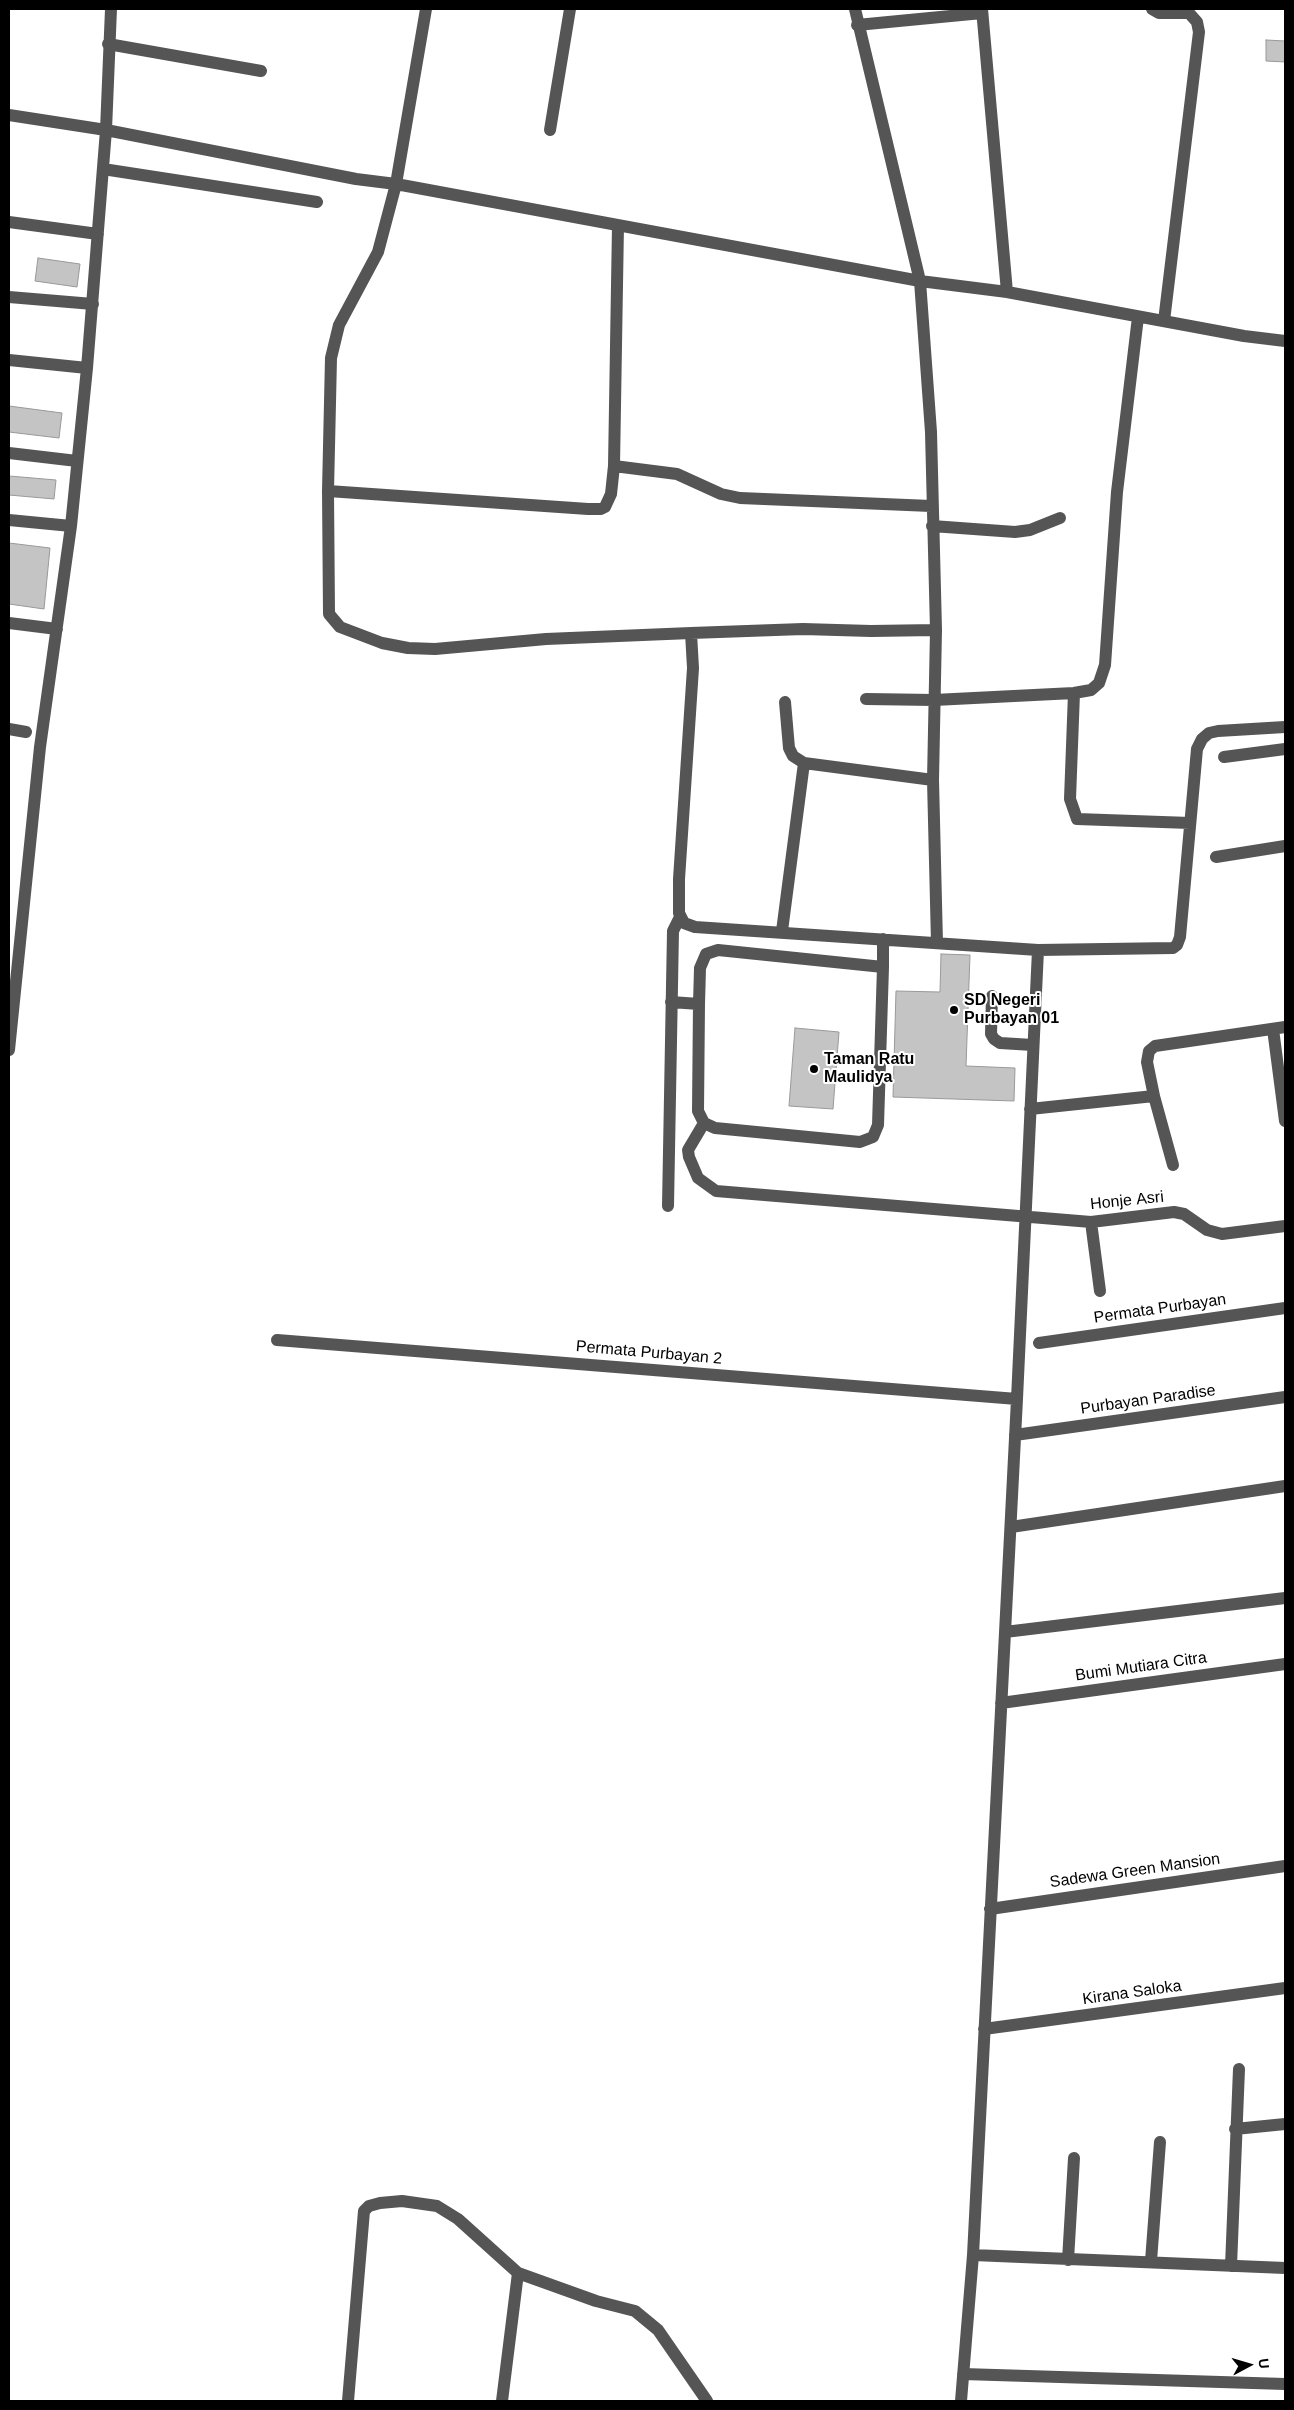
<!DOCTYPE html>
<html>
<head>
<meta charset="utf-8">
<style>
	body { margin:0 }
	#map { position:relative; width:1294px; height:2410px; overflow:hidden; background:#fff; font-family:Arial,sans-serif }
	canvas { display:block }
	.frame { position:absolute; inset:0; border:10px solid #000; pointer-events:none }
	.north { position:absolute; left:1224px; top:2340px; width:50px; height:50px; -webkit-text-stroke:4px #fff; paint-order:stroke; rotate:84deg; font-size:14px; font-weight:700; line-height:20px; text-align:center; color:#000 }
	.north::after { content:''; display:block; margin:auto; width:18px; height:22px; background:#000; clip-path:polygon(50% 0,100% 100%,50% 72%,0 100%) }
</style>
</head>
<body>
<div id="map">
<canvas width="1294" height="2410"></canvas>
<div class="frame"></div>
<div class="north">U</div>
</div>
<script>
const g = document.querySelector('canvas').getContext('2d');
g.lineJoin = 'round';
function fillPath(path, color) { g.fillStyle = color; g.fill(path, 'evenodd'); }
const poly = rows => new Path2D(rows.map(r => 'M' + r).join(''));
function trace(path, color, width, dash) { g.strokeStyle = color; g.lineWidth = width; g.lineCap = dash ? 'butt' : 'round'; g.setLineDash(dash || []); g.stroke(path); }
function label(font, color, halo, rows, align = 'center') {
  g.font = font + ' Arial,sans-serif'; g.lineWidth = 4; g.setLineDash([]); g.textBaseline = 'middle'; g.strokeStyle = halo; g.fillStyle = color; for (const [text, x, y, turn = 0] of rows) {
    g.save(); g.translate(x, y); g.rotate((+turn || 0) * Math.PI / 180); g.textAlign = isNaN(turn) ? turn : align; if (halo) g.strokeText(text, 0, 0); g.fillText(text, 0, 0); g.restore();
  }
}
const building = poly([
	[1266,40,1285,41,1285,62,1266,61,1266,40],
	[38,258,80,264,77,287,35,281,38,258],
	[9,406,62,413,59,438,9,432,9,406],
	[9,476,56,480,54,499,9,495,9,476],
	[9,543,50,548,44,609,9,604,9,543],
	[941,954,970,955,966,1066,1015,1068,1014,1101,893,1097,896,991,940,992,941,954],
	[795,1028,839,1032,833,1109,789,1106,795,1028]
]);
const minor = poly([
	[426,9,396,184,378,252,339,325,331,358,328,491,329,614,340,627,382,643,408,648,435,649,546,639,691,633,693,668,679,879,679,913,684,923,695,927,1038,950,1173,948,1177,945,1180,937,1197,749,1202,739,1209,733,1218,731,1285,727],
	[855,9,920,281,931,432,936,630,933,780,937,943],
	[982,9,1007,292],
	[1152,9,1159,13,1189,13,1197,22,1199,32,1164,321],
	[857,25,982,13],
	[108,44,261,71],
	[9,115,106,130,356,179,396,184,920,281,1007,292,1244,336,1285,341],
	[550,130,570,9],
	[103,169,317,202],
	[9,222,98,234],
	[9,297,93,304],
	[9,360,87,368],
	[9,453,77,461],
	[614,466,677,474,721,494,740,498,931,506],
	[328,491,588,509,601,509,605,507,611,494,614,466,618,225],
	[9,520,71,526],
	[932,526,1015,532,1030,530,1060,518],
	[9,623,57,629],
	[691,633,803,629,871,631,936,630],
	[1074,693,1070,799,1077,819,1190,823],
	[866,699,934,700,1074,693,1091,690,1099,683,1105,665,1117,492,1138,317],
	[9,729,26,732],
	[1224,757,1285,749],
	[804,763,933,780],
	[1216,857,1285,846],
	[782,931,804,763,793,756,789,748,785,702],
	[883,967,718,950,706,954,700,968,699,1004,698,1111,704,1123,715,1128,860,1142,873,1137,878,1125,883,967,883,939],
	[992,996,991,1034,994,1039,1000,1043,1033,1045],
	[671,1002,699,1004],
	[1273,1029,1285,1121],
	[9,1050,40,747,71,526,87,368,106,130,111,9],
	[1154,1096,1173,1165],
	[1030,1109,1154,1096,1147,1062,1149,1051,1155,1046,1285,1027],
	[704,1123,688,1150,689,1157,698,1178,716,1191,1091,1222,1174,1212,1184,1214,1207,1230,1222,1234,1285,1226],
	[668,1206,673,931,680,917],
	[1091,1222,1100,1291],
	[277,1340,1017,1399],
	[1039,1343,1285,1308],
	[1015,1435,1285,1397],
	[1011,1527,1285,1486],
	[1005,1632,1285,1598],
	[1001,1703,1285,1664],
	[990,1909,1285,1866],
	[984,2029,1285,1988],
	[1235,2129,1285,2124],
	[973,2255,1285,2268],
	[1068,2260,1074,2158],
	[1151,2261,1160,2142],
	[1231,2266,1239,2069],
	[963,2374,1285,2384],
	[348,2401,364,2211,369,2206,380,2203,402,2201,437,2206,458,2219,518,2273,596,2301,635,2311,658,2330,707,2401],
	[502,2401,518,2273],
	[961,2401,973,2255,1017,1399,1038,950]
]);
const markers = [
	[954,1010,5,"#000"],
	[814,1069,5,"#000"]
];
const poiNames = [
	["SD Negeri",964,1001],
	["Purbayan 01",964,1019],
	["Taman Ratu",824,1060],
	["Maulidya",824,1078]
];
const streetNames = [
	["Honje Asri",1127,1201,-6],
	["Permata Purbayan",1160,1309,-8],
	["Permata Purbayan 2",649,1353,5],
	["Purbayan Paradise",1148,1400,-8],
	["Bumi Mutiara Citra",1141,1667,-8],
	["Sadewa Green Mansion",1135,1871,-8],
	["Kirana Saloka",1132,1993,-8]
];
fillPath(building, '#c4c4c4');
trace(building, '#999', 1);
trace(minor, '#555', 12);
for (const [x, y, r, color] of markers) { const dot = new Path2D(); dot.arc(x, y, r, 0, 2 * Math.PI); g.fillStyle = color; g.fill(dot); trace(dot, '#fff', 2); }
label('bold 16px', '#000', '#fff', poiNames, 'left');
label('16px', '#000', '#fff', streetNames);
</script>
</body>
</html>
